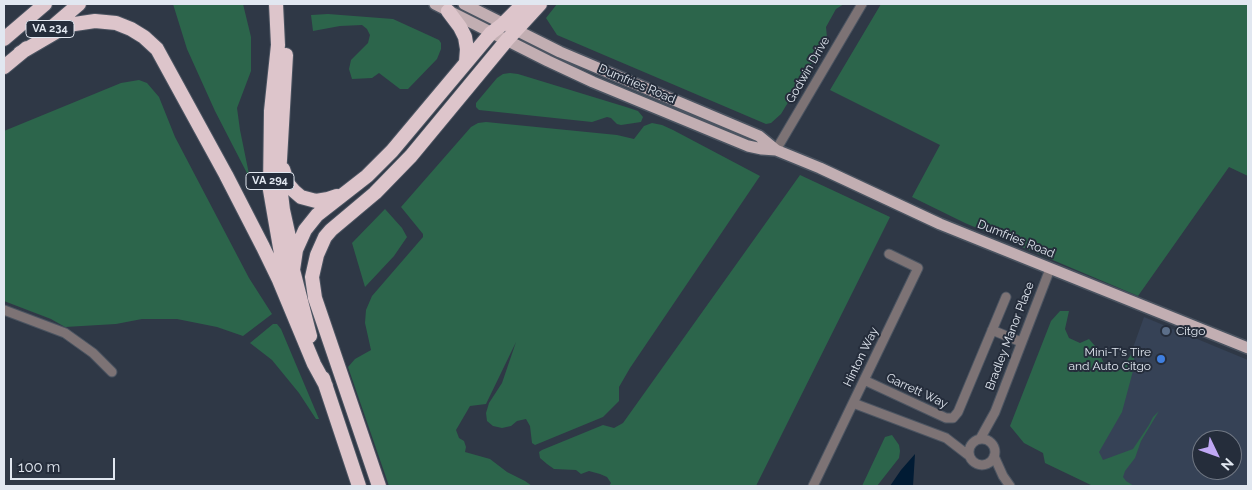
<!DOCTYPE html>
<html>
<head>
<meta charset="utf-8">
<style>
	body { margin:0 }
	#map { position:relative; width:1252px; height:490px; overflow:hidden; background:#2f3846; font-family:Raleway,sans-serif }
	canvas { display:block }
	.frame { position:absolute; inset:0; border:5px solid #e1e7f0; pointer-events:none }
	.north { position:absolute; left:1192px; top:430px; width:50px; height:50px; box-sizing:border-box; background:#252d3b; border:1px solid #707783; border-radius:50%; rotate:132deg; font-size:14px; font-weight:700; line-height:20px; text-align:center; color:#e1e7f0 }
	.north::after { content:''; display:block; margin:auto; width:18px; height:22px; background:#c0a8f4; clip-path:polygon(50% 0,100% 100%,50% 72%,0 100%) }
	.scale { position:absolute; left:10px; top:458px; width:105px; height:22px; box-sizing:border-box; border:2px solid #e1e7f0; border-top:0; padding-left:6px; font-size:15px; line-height:18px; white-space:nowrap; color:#e1e7f0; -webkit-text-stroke:4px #252d3b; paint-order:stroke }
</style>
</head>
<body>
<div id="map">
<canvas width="1252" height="490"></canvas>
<div class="frame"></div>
<div class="north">N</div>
<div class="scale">100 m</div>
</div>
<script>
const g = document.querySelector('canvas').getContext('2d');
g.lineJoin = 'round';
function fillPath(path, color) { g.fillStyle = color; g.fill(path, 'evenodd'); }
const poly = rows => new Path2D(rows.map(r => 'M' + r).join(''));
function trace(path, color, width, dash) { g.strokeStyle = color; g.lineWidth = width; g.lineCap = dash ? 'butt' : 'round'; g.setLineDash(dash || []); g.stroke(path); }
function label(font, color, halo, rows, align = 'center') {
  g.font = font + ' Raleway,sans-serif'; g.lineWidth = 4; g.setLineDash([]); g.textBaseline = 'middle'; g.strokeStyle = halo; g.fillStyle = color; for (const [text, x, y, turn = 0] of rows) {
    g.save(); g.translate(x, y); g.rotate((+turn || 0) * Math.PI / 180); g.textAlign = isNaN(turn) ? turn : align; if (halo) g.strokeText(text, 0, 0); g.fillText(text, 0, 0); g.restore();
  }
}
const built = poly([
	[1144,317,1248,360,1248,486,1118,486,1088,473],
	[1202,440,1232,440,1232,470,1202,470]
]);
const green = poly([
	[173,4,243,4,251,37,251,71,237,108,240,130,250,179,215,111,187,49],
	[557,4,844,4,836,9,826,27,827,38,781,114,771,123,766,124,557,35,546,18],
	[881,4,1248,4,1248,176,1229,167,1138,296,965,223,912,197,940,145,830,90],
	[328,14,393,19,439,40,441,43,441,49,437,59,408,89,400,89,379,73,372,78,352,79,349,69,351,60,368,43,370,35,367,29,362,25,340,26,313,31,311,15],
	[510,73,518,74,626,107,638,111,643,117,641,122,621,125,617,124,611,118,607,117,592,122,479,110,476,107,476,103,497,78,503,74],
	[139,80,147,83,159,97,175,137,249,278,272,314,243,336,217,327,177,319,142,319,116,324,65,327,51,319,4,301,4,131,121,83],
	[486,122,617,135,634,139,644,126,652,123,662,125,673,130,760,176,630,368,619,387,619,401,603,417,535,445,532,443,530,426,526,419,517,421,511,426,502,428,493,426,487,421,486,413,489,403,502,383,516,342,486,404,470,406,456,430,459,438,464,441,466,447,465,452,490,459,507,472,525,481,532,486,389,486,348,367,355,359,371,350,365,323,366,310,372,296,423,237,423,234,401,207,471,127,478,123],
	[800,175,890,217,756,486,609,486,611,483,607,477,600,474,589,471,581,474,576,470,554,469,547,464,540,458,539,452,542,450,603,425,614,428,623,423],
	[385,209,402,228,407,237,394,256,365,287,352,243],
	[1060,311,1069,311,1065,329,1069,338,1080,343,1089,339,1095,346,1106,367,1120,370,1131,355,1134,354,1134,367,1122,412,1099,452,1103,460,1133,449,1149,425,1153,417,1159,411,1141,441,1135,458,1125,471,1123,477,1126,481,1134,486,1093,486,1045,463,1043,453,1024,443,1010,426,1051,321],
	[273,324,277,324,281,329,319,419,316,419,299,393,272,360,250,343],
	[892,435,899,445,900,451,899,458,877,486,862,486,885,437]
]);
const water = poly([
	[915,454,913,486,890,486,901,470]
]);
const minor = poly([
	[776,150,862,4],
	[4,310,65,333,93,353,112,372],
	[992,330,1021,342],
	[864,380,946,418,953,418,958,412,1006,297],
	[853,403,946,438,968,455],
	'969 452a13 13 0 1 1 26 0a13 13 0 1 1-26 0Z',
	[980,439,995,412,1050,269],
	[994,456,1003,476,1010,486],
	[813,486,918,268,889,254]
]);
const major = poly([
	[435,4,548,61,593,82,748,146,762,149,776,150],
	[464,4,560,52,759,136,776,150,820,168,940,224,1248,348]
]);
const highway = poly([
	[276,4,278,45,271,111,270,190,283,265,291,289],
	[448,11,460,27,465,37,467,49,466,62],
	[51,28,79,4],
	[4,39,45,4],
	[20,53,68,25,95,21,116,23,131,29,144,37,157,49,226,175,263,247,279,280,314,364,326,386],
	[286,55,279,177,283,210,293,255],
	[4,67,27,48],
	[283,169,288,184,294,191,301,197,316,201,328,199,337,196],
	[310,336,293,270,296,250,305,230,317,215,367,176,392,151,491,33,503,24,523,4],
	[323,378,359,486],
	[379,486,315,298,312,277,317,255,325,237,331,230,375,193,411,156,507,40,540,4]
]);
const markers = [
	[1166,331,5,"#5c6f8a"],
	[1161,359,5,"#3f7fe0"]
];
const shields = [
	[50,29,48],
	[270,181,48]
];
const shieldNames = [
	["VA 234",50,29],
	["VA 294",270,181]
];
const streetNames = [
	["Godwin Drive",808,70,-60],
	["Dumfries Road",637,84,23],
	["Dumfries Road",1016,239,22],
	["Bradley Manor Place",1010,336,-69],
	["Hinton Way",861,357,-64],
	["Garrett Way",917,391,25]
];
const poiNames = [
	["Citgo",1176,331],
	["Mini-T's Tire",1151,352,"right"],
	["and Auto Citgo",1151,366,"right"]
];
fillPath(built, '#364256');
fillPath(green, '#2c654b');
fillPath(water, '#011b34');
trace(minor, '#4b5461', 11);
trace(major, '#4b5461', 14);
trace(highway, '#4b5461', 16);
trace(minor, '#7d7375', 9);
trace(major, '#c2aeb2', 11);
trace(highway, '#ddc5cb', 14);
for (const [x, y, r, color] of markers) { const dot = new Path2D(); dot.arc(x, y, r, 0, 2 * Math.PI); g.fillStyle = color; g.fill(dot); trace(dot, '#252d3b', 2); }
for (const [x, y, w] of shields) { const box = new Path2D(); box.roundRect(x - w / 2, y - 8.5, w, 17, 4); g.fillStyle = '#252d3b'; g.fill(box); trace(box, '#e1e7f0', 1); }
label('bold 11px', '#e1e7f0', null, shieldNames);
label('12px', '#e1e7f0', '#252d3b', streetNames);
label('12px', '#e1e7f0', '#252d3b', poiNames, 'left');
</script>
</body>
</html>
